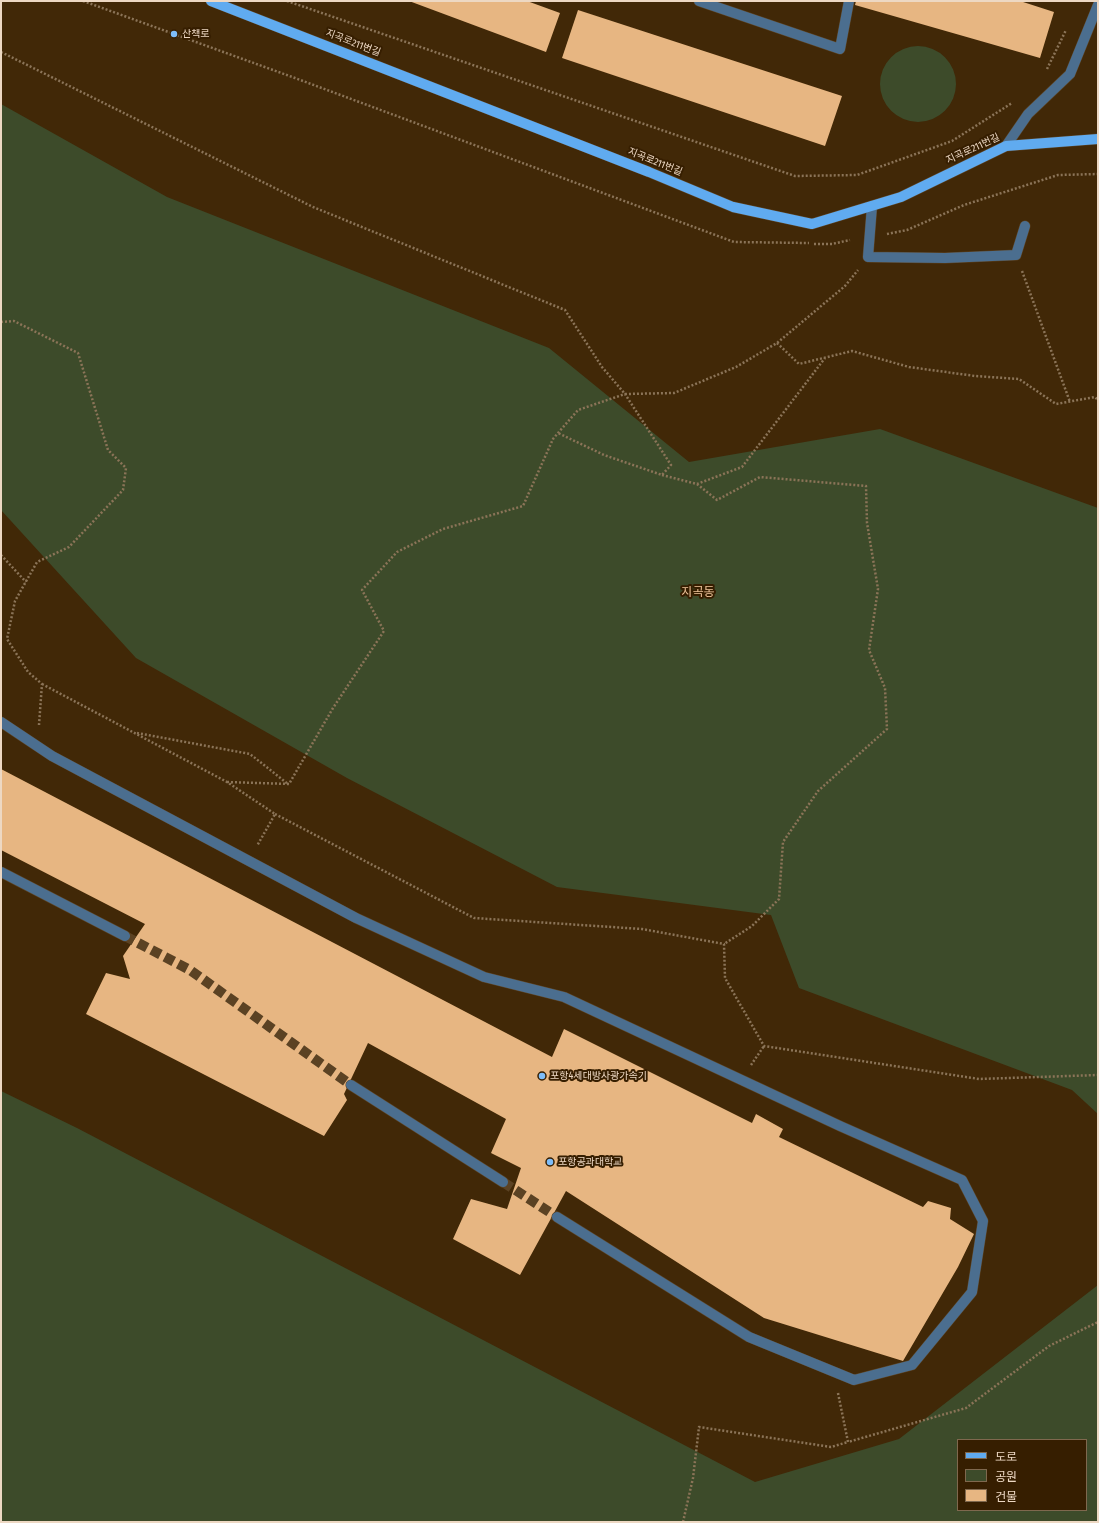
<!DOCTYPE html>
<html>
<head>
<meta charset="utf-8">
<style>
	body { margin:0 }
	#map { position:relative; width:1099px; height:1523px; overflow:hidden; background:#412807; font-family:"Fira Sans Condensed","Noto Sans KR",sans-serif }
	canvas { display:block }
	.frame { position:absolute; inset:0; border:2px solid #edd8c3; pointer-events:none }
	.legend { position:absolute; left:957px; top:1439px; width:130px; height:72px; box-sizing:border-box; background:#361e00; border:1px solid #7f684e; margin:0; padding:5px 7px; list-style:none; font-size:12px; color:#edd8c3 }
	.legend li { display:flex; align-items:center; gap:8px; height:20px }
	.legend b { width:20px; border:1px solid #7f684e }
</style>
</head>
<body>
<div id="map">
<canvas width="1099" height="1523"></canvas>
<div class="frame"></div>
<ul class="legend">
<li><b style="height:5px;background:#60abf0"></b>도로</li>
<li><b style="height:11px;background:#3d4b2a"></b>공원</li>
<li><b style="height:11px;background:#e7b682"></b>건물</li>
</ul>
</div>
<script>
const g = document.querySelector('canvas').getContext('2d');
g.lineJoin = 'round';
function fillPath(path, color) { g.fillStyle = color; g.fill(path, 'evenodd'); }
const poly = rows => new Path2D(rows.map(r => 'M' + r).join(''));
function trace(path, color, width, dash) { g.strokeStyle = color; g.lineWidth = width; g.lineCap = dash ? 'butt' : 'round'; g.setLineDash(dash || []); g.stroke(path); }
function label(font, color, halo, rows, align = 'center') {
  g.font = font + ' "Fira Sans Condensed","Noto Sans KR",sans-serif'; g.lineWidth = 4; g.setLineDash([]); g.textBaseline = 'middle'; g.strokeStyle = halo; g.fillStyle = color; for (const [text, x, y, turn = 0] of rows) {
    g.save(); g.translate(x, y); g.rotate((+turn || 0) * Math.PI / 180); g.textAlign = isNaN(turn) ? turn : align; if (halo) g.strokeText(text, 0, 0); g.fillText(text, 0, 0); g.restore();
  }
}
const green = poly([
	'880 84a38 38 0 1 1 76 0a38 38 0 1 1-76 0Z',
	[1,104,167,197,549,348,689,462,880,429,1098,508,1098,1114,1072,1090,799,988,771,915,557,887,347,778,136,658,1,510],
	[1,1091,77,1128,755,1482,899,1439,1098,1285,1098,1522,1,1522],
	[958,1440,1086,1440,1086,1510,958,1510]
]);
const building = poly([
	[409,1,527,1,560,13,546,52],
	[856,1,1020,1,1054,12,1040,58,855,5],
	[578,10,842,96,825,146,562,58],
	[1,769,552,1057,564,1029,752,1123,756,1114,783,1129,779,1137,923,1207,928,1201,951,1208,950,1219,974,1234,958,1267,903,1361,764,1318,566,1191,520,1275,453,1239,471,1199,507,1209,521,1168,491,1153,506,1119,368,1043,344,1094,347,1100,324,1136,86,1014,106,973,130,979,123,956,145,924,1,850]
]);
const minorTunnel = poly([
	[125,936,190,970,351,1085],
	[503,1182,557,1217]
]);
const path = poly([
	[83,1,295,78,734,242,809,243],
	[287,1,795,176,857,175,952,141,1012,103],
	[1,52,313,207,565,310,602,367,625,394,674,393,736,367,777,343,845,286,858,270],
	[1047,69,1066,30],
	[887,234,907,230,964,205,1058,175,1098,174],
	[814,244,832,244,850,240],
	[1022,271,1070,402],
	[1,322,14,321,78,353,108,450,126,468,123,490,69,547,37,562,15,601,7,639,28,672,42,684,39,725],
	[777,343,799,364,852,351,909,367,975,376,1019,379,1056,404,1095,397,1098,400],
	[662,475,697,484,742,467,825,358],
	[697,484,717,500,760,477,866,486,867,523,878,589,869,650,885,688,887,729,818,791,783,842,779,899,752,926,724,944],
	[1,555,26,582],
	[42,684,227,782,275,814,257,846],
	[137,733,250,754,288,784],
	[227,782,289,784,333,708,384,631,362,590,397,552,443,529,523,506,553,439,558,433,578,410,625,394,671,465,662,475,604,455,558,433],
	[275,814,474,918,642,929,724,944,725,978,764,1046,979,1079,1098,1075],
	[751,1065,764,1046],
	[838,1393,848,1442,966,1408,1049,1346,1098,1322],
	[683,1522,693,1478,699,1427,831,1447,848,1442]
]);
const minor = poly([
	[699,1,840,49,849,1],
	[1006,146,1028,114,1070,74,1098,5],
	[872,206,868,257,945,258,1016,255,1025,226],
	[1,722,52,756,356,918,484,977,564,997,840,1126,962,1180,983,1221,972,1292,912,1365,854,1380,749,1337,557,1217],
	[1,872,125,936],
	[351,1085,503,1182]
]);
const major = poly([
	[211,1,649,172,733,207,812,224,901,197,1006,146,1098,139]
]);
const markers = [
	[174,34,4,"#7ebdf9"],
	[542,1076,4,"#7ebdf9"],
	[550,1162,4,"#7ebdf9"]
];
const poiNames = [
	["산책로",182,34],
	["포항4세대방사광가속기",550,1076],
	["포항공과대학교",558,1162]
];
const streetNames = [
	["지곡로211번길",353,43,21],
	["지곡로211번길",973,149,-25],
	["지곡로211번길",655,162,22]
];
const quarterNames = [
	["지곡동",698,593]
];
fillPath(green, '#3d4b2a');
fillPath(building, '#e7b682');
trace(minorTunnel, '#5b4223', 10, [10, 5]);
trace(minor, '#5d4425', 11);
trace(major, '#5d4425', 11);
trace(path, '#8b7458', 2.5, [2, 2]);
trace(minor, '#4b6e8f', 10);
trace(major, '#60abf0', 10);
for (const [x, y, r, color] of markers) { const dot = new Path2D(); dot.arc(x, y, r, 0, 2 * Math.PI); g.fillStyle = color; g.fill(dot); trace(dot, '#361e00', 1.5); }
label('10px', '#edd8c3', '#361e00', poiNames, 'left');
label('10px', '#edd8c3', '#361e00', streetNames);
label('12px', '#efc69b', '#361e00', quarterNames);
</script>
</body>
</html>
